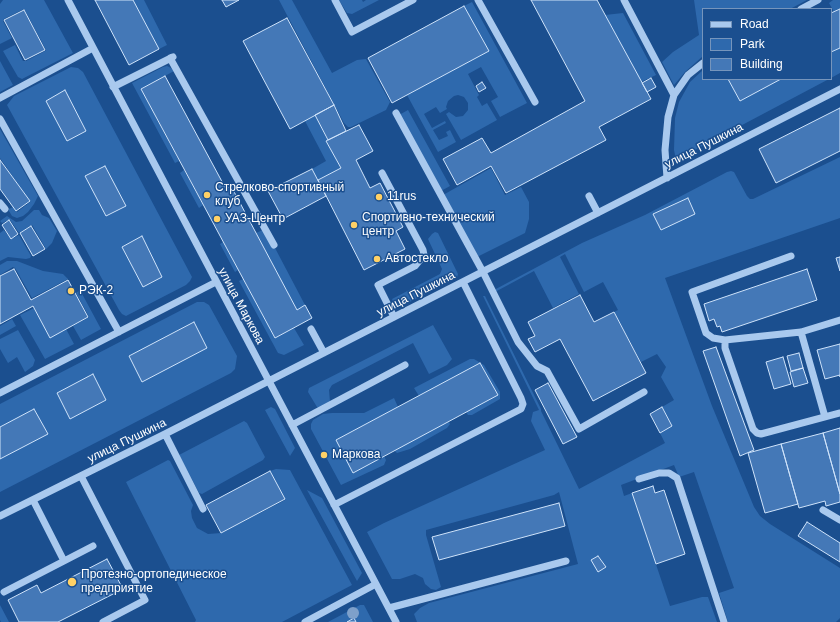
<!DOCTYPE html>
<html>
<head>
<meta charset="utf-8">
<style>
	body { margin:0 }
	#map { position:relative; width:840px; height:622px; overflow:hidden; background:#1b4f8f; font-family:Arial,sans-serif }
	canvas { display:block }
	.legend { position:absolute; left:702px; top:8px; width:130px; height:72px; box-sizing:border-box; background:#1b4f8f; border:1px solid #7695bc; margin:0; padding:5px 7px; list-style:none; font-size:12px; color:#fff }
	.legend li { display:flex; align-items:center; gap:8px; height:20px }
	.legend b { width:20px; border:1px solid #7695bc }
</style>
</head>
<body>
<div id="map">
<canvas width="840" height="622"></canvas>
<ul class="legend">
<li><b style="height:5px;background:#a9c9ee"></b>Road</li>
<li><b style="height:11px;background:#2e69ad"></b>Park</li>
<li><b style="height:11px;background:#4478b7"></b>Building</li>
</ul>
</div>
<script>
const g = document.querySelector('canvas').getContext('2d');
g.lineJoin = 'round';
function fillPath(path, color) { g.fillStyle = color; g.fill(path, 'evenodd'); }
const poly = rows => new Path2D(rows.map(r => 'M' + r).join(''));
function trace(path, color, width, dash) { g.strokeStyle = color; g.lineWidth = width; g.lineCap = dash ? 'butt' : 'round'; g.setLineDash(dash || []); g.stroke(path); }
function label(font, color, halo, rows, align = 'center') {
  g.font = font + ' Arial,sans-serif'; g.lineWidth = 3; g.setLineDash([]); g.textBaseline = 'middle'; g.strokeStyle = halo; g.fillStyle = color; for (const [text, x, y, turn = 0] of rows) {
    g.save(); g.translate(x, y); g.rotate((+turn || 0) * Math.PI / 180); g.textAlign = isNaN(turn) ? turn : align; if (halo) g.strokeText(text, 0, 0); g.fillText(text, 0, 0); g.restore();
  }
}
const green = poly([
	[3,0,44,0,73,53,22,79,18,77,3,51,15,45,23,61,26,61,45,51,46,50,24,9,4,19,3,21,12,38,0,44,0,4],
	[133,0,144,0,167,45,159,49],
	[279,0,292,0,332,73,357,60,366,59,390,102,386,110,351,127,348,127,344,123],
	[339,0,362,0,363,2,366,0,379,0,352,14,347,13],
	[694,0,807,0,790,9,703,9,703,56,685,72,674,85,662,62,673,52,699,35],
	[833,0,840,0,840,9,834,12,829,3],
	[472,2,527,103,500,117,491,101,498,97,481,67,468,74,479,95,477,97,482,106,487,103,497,120,461,140,446,114,449,112,456,117,463,116,468,110,468,103,464,97,458,95,454,96,448,101,446,107,447,109,440,113,436,107,424,114,432,128,445,121,446,123,433,130,439,140,448,136,446,132,450,130,456,142,438,152,407,95,489,51,464,6],
	[623,13,656,75,641,82,605,15],
	[840,48,840,73,831,78,831,52],
	[0,61,13,85,0,92],
	[167,66,171,68,174,71,141,89,179,161,175,163,132,83,163,67],
	[71,67,78,68,83,72,192,277,190,281,186,285,126,316,122,314,119,310,7,105,14,96],
	[703,70,703,79,829,79,676,160,674,150,675,118,679,102,690,82],
	[408,110,450,186,441,191,399,115],
	[315,115,328,141,327,142,341,168,318,180,312,169,326,161,305,121],
	[0,129,38,196,34,204,28,212,23,216,17,218,12,216,9,211,9,209,13,207,17,212,30,202,0,158],
	[840,157,840,218,665,278,712,406,754,507,760,516,770,524,840,568,840,618,836,622,728,622,719,593,734,588,694,472,679,477,674,465,621,485,624,496,632,493,670,606,702,597,708,597,717,622,417,622,414,614,420,608,429,603,578,564,559,492,554,495,426,530,426,535,441,587,436,590,431,589,425,584,423,578,415,574,400,579,392,579,367,532,384,523,545,450,531,421,533,412,539,410,483,296,485,296,541,409,541,411,579,489,665,443,660,433,672,426,662,407,674,400,661,377,666,367,657,354,641,362,614,312,618,310,603,282,584,292,565,254,560,257,579,294,553,308,534,271,495,292,494,290,582,243,645,215,727,172,731,171,734,172,747,196,750,199,753,199],
	[491,168,505,195,521,187,529,202,529,219,525,233,477,257,443,195],
	[184,170,203,205,199,208,180,173],
	[34,210,39,210,42,215,49,218,57,231,52,243,46,249,32,225,19,233,10,220,2,223,0,221,7,216,16,222,22,221],
	[265,229,305,305,297,310,256,233],
	[4,230,11,239,19,235,31,256,30,258,26,259,8,257,0,261,0,233],
	[435,232,438,233,458,274,457,278,398,308,395,306,392,299,440,274,442,269,428,239,432,234],
	[223,242,238,270,235,272,220,244],
	[7,261,17,261,43,271,63,274,68,279,32,298,15,268,13,267,0,275,0,265],
	[243,279,275,338,294,328,304,345,284,355,278,353,239,281],
	[80,290,101,329,81,340,73,326,89,317,76,293],
	[197,302,204,302,209,305,237,356,235,369,231,373,0,492,0,404],
	[34,308,50,338,66,329,74,344,45,359,20,315],
	[12,319,16,326,0,335,0,326],
	[433,325,452,359,447,365,429,374,413,343,332,385,329,390,330,402,318,408,317,407,308,392,309,388],
	[18,330,35,360,33,366,25,372,17,357,8,363,0,349,0,339],
	[470,359,474,359,484,365,500,392,500,399,472,415,468,415,466,412,419,396,414,388],
	[394,398,398,407,336,440,353,473,384,456,386,460,384,465,341,485,311,429,311,424,313,420,323,414,332,413,364,413],
	[271,407,275,409,295,448,290,456,265,410],
	[244,421,247,423,265,457,263,460,202,494,199,493,179,455],
	[448,421,450,424,447,428,410,449,397,453,394,450],
	[168,460,170,461,193,505,191,511,192,518,197,528,208,534,221,533,285,500,270,471,276,469,290,470,352,585,282,622,195,622,196,620,126,482],
	[307,490,322,498,362,573,357,581],
	[0,605,9,622,1,622,0,620],
	[360,605,364,605,373,622,356,622,353,618,347,622,328,622]
]);
const building = poly([
	[95,0,133,0,159,49,129,65,95,0],
	[222,0,239,0,226,7,222,0],
	[531,0,597,0,651,99,599,127,606,140,506,193,491,166,457,185,443,159,482,138,491,153,585,101,531,0],
	[464,6,489,51,392,103,368,58,464,6],
	[840,9,840,48,831,52,831,13,840,9],
	[24,10,45,50,25,60,4,20,24,10],
	[287,18,334,105,290,129,243,41,287,18],
	[165,76,226,189,231,186,297,310,305,305,312,318,275,338,141,89,165,76],
	[651,78,656,87,647,92,642,83,651,78],
	[728,79,781,79,740,101,728,79],
	[482,82,486,88,479,92,476,86,482,82],
	[65,90,86,131,67,141,46,101,65,90],
	[334,105,346,131,328,140,315,115,334,105],
	[840,108,840,151,776,183,759,149,840,108],
	[359,125,373,151,356,160,370,188,380,183,403,227,396,231,405,249,364,270,318,180,341,168,326,141,359,125],
	[0,160,30,201,16,211,0,189,0,160],
	[105,166,126,206,106,216,85,176,105,166],
	[312,169,326,196,283,219,268,191,312,169],
	[688,198,695,214,661,230,653,214,688,198],
	[9,220,18,234,11,239,2,225,9,220],
	[31,226,45,249,33,256,20,233,31,226],
	[142,236,162,277,143,287,122,247,142,236],
	[840,257,840,271,836,258,840,257],
	[14,269,31,300,68,280,88,317,50,338,33,306,0,324,0,276,14,269],
	[807,269,817,300,722,332,720,326,717,327,714,319,709,321,704,304,807,269],
	[580,295,594,322,614,312,646,373,593,401,560,339,535,352,528,339,535,336,528,322,580,295],
	[194,322,207,348,142,382,129,356,194,322],
	[840,344,840,377,840,375,825,379,817,350,840,344],
	[716,347,754,450,740,456,703,351,716,347],
	[799,353,803,368,791,371,787,356,799,353],
	[783,357,791,384,774,389,766,362,783,357],
	[480,363,498,395,353,473,336,440,480,363],
	[803,368,808,383,794,387,790,372,803,368],
	[93,374,106,400,70,419,57,393,93,374],
	[548,383,577,437,563,444,535,390,548,383],
	[662,407,672,426,660,433,650,414,662,407],
	[34,409,48,434,0,459,0,427,34,409],
	[840,428,840,494,823,433,840,428],
	[823,433,840,494,840,502,826,506,825,501,799,508,781,444,823,433],
	[781,444,798,504,765,513,748,453,781,444],
	[270,471,285,499,221,533,206,505,270,471],
	[653,486,655,493,664,490,685,554,656,564,632,493,653,486],
	[559,503,565,526,439,560,432,537,559,503],
	[807,522,840,543,840,562,798,536,807,522],
	[598,556,606,567,598,572,591,560,598,556],
	[107,559,123,589,58,622,19,622,8,600,37,585,41,593,107,559],
	[354,618,356,622,347,622,354,618]
]);
const minor = poly([
	[68,0,396,622],
	[335,0,352,32,413,0],
	[478,0,535,102],
	[624,0,674,95],
	[801,9,818,0],
	[170,58,274,245],
	[113,87,173,57],
	[0,98,93,48],
	[396,113,483,272,518,342,537,366,547,371,579,429,644,392],
	[0,119,119,332],
	[382,173,423,250,424,255,415,266,378,285,394,317],
	[667,178,665,150,668,117,674,95,688,75,703,63],
	[589,196,598,213],
	[0,203,5,209],
	[791,256,692,292,706,333,713,338,725,340,801,332,840,320],
	[311,329,324,353],
	[801,332,825,417],
	[725,340,725,348,753,429,757,433,761,434,840,413],
	[0,393,216,282],
	[292,425,405,365],
	[165,434,203,509],
	[81,476,145,600,103,622],
	[639,479,659,473,669,473,677,478,724,622],
	[33,500,64,561,93,546],
	[334,505,521,409,523,404,521,398,463,282],
	[823,510,840,520],
	[0,516,165,434,840,89],
	[4,592,64,561],
	[389,608,566,561],
	[305,622,376,584]
]);
const trees = [
	[353,613]
];
const markers = [
	[207,195,4,"#ffd166"],
	[379,197,4,"#ffd166"],
	[217,219,4,"#ffd166"],
	[354,225,4,"#ffd166"],
	[377,259,4,"#ffd166"],
	[71,291,4,"#ffd166"],
	[324,455,4,"#ffd166"],
	[72,582,5,"#ffd166"]
];
const streetNames = [
	["улица Пушкина",704,146,-27],
	["улица Пушкина",416,294,-27],
	["улица Маркова",241,306,62],
	["улица Пушкина",127,441,-26]
];
const poiNames = [
	["Стрелково-спортивный",215,188],
	["клуб",215,202],
	["11rus",387,197],
	["Спортивно-технический",362,218],
	["центр",362,232],
	["УАЗ-Центр",225,219],
	["Автостекло",385,259],
	["РЭК-2",79,291],
	["Маркова",332,455],
	["Протезно-ортопедическое",81,575],
	["предприятие",81,589]
];
fillPath(green, '#2e69ad');
fillPath(building, '#4478b7');
trace(building, '#cfe3fa', 1);
trace(minor, '#a9c9ee', 7);
g.fillStyle = '#7ea0ca';
for (const [x, y] of trees) { g.beginPath(); g.arc(x, y, 6, 0, 2 * Math.PI); g.fill(); }
for (const [x, y, r, color] of markers) { const dot = new Path2D(); dot.arc(x, y, r, 0, 2 * Math.PI); g.fillStyle = color; g.fill(dot); trace(dot, '#1b4f8f', 1.5); }
label('12px', '#fff', '#1b4f8f', streetNames);
label('12px', '#fff', '#1b4f8f', poiNames, 'left');
</script>
</body>
</html>
